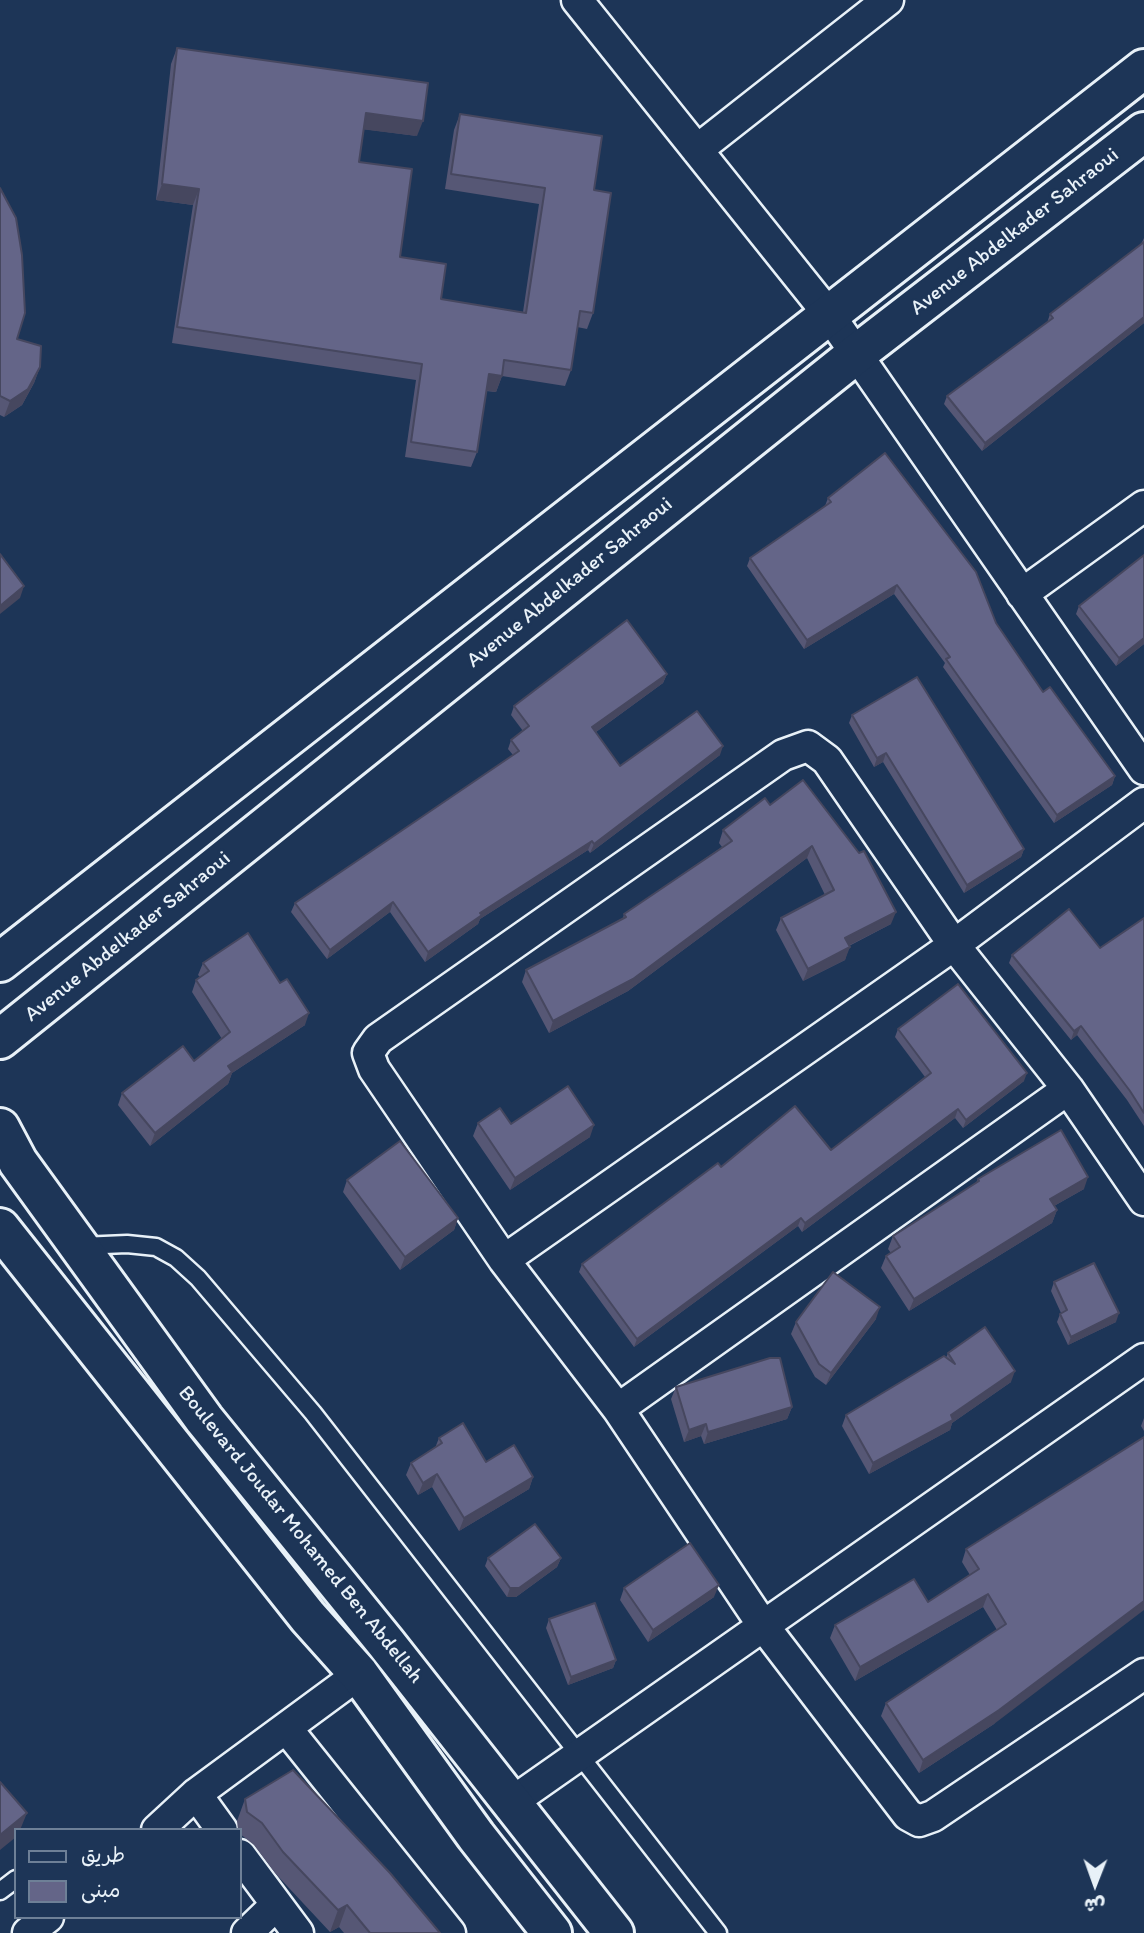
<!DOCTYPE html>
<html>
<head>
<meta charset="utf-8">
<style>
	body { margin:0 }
	#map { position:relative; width:1144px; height:1933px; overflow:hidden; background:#1d3557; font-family:Itim,"Playpen Sans Arabic",sans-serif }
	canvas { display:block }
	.legend { position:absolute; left:14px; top:1828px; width:228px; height:91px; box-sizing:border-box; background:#1d3557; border:2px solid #6e8097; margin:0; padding:9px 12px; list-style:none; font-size:21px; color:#e8f1f8 }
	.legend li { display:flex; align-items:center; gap:14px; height:35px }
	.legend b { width:35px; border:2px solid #6e8097 }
	.north { position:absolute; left:1060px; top:1849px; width:70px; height:70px; -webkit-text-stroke:5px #1d3557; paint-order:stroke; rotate:181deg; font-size:19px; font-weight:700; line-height:28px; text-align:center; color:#e8f1f8 }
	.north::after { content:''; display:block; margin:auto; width:24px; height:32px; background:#e8f1f8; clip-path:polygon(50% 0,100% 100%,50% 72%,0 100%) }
</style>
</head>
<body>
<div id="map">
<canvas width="1144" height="1933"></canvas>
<ul class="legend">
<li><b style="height:9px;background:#1d3557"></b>طريق</li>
<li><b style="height:19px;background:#646588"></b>مبنى</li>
</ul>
<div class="north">ش</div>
</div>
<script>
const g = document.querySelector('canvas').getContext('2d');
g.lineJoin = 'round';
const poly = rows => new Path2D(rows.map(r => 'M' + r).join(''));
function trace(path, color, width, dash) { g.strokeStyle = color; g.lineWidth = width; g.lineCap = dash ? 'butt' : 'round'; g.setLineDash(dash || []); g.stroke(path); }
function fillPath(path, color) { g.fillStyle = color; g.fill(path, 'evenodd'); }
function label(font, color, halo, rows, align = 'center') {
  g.font = font + ' Itim,sans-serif'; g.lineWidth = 5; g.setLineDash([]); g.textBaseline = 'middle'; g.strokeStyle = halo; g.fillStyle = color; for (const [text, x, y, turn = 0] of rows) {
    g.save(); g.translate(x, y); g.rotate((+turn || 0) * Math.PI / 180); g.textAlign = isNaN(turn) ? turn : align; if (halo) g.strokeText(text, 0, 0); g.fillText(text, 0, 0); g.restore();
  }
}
const service = poly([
	[81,1246,127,1244,156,1247,176,1258,198,1278,313,1413,718,1933],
	[0,1891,16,1879]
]);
const minor = poly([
	[577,0,830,316,1144,769],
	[697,150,888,0],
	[1022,594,1144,506],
	[1144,1200,1068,1089,954,945,827,760,808,746,783,755,378,1039,368,1053,374,1069,504,1260,618,1409,762,1624,908,1815,919,1821,933,1816,1144,1674],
	[504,1260,954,945,1144,803],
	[618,1409,1068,1089],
	[287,1729,450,1933],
	[196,1794,222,1830],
	[512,1802,1144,1359],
	[157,1830,196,1794,359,1674],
	[240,1855,298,1933],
	[28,1933,48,1917],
	[247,1933,276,1905]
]);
const secondary = poly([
	[0,962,1144,69],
	[0,1039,855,355,1144,132],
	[0,1128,18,1162,204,1419,386,1643,614,1933],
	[0,1228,308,1617,359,1674,476,1836,552,1933]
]);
const wall = poly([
	[177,48,417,136,363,129,359,162,400,257,441,299,523,312,539,204,445,189,454,130,460,114,594,190,593,313,587,329,577,327,571,370,565,386,502,376,496,392,486,391,477,452,471,467,405,457,416,380,172,343,193,205,156,200,171,64],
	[0,188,17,339,40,367,34,383,22,405,4,417,0,415],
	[1144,238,1144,323,982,451,944,404,947,396,1047,323,1050,314,1141,244],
	[828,498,996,623,1043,692,1115,776,1112,785,1054,823,943,667,945,663,894,594,804,649,747,566,750,558,825,506],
	[1079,606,1144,644,1116,666,1076,614],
	[667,674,663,683,596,732,620,766,720,755,590,853,588,850,480,919,478,924,425,962,390,912,327,959,291,912,295,903,513,755,508,749,511,740,523,731,511,715,514,706],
	[852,715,1024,849,1021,857,964,893,883,762,874,767,849,723],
	[770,805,891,924,849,946,845,960,803,981,776,930,781,918,825,895,807,858,628,991,549,1033,522,982,526,970,623,918,624,914,722,847,719,843,723,830],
	[1144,918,1144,1126,1127,1100,1077,1035,1071,1040,1009,963,1012,955,1100,948],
	[203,963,305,1025,232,1073,228,1084,150,1146,118,1105,122,1093,194,1061,222,1039,192,992,196,980,200,977,198,975],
	[898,1029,1024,1081,963,1128,955,1118,802,1232,798,1226,634,1347,579,1272,582,1264,721,1167,831,1150,925,1077,895,1037],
	[478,1123,511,1124,590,1137,510,1190,473,1136],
	[978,1179,1084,1189,1054,1206,1057,1210,1052,1223,909,1311,881,1268,886,1256,891,1253,888,1249,893,1236,976,1183],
	[347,1180,458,1218,454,1230,400,1270,343,1192],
	[1054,1282,1116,1322,1068,1345,1057,1322,1060,1314,1061,1313,1051,1291],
	[876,1319,826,1385,815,1377,791,1334,796,1322],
	[948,1353,1011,1382,952,1423,950,1430,869,1474,842,1426,846,1415,946,1358],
	[676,1387,792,1407,787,1419,704,1444,701,1436,684,1442,671,1399],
	[1144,1418,1144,1431,1141,1426],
	[1144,1437,994,1724,919,1773,881,1716,886,1703,997,1630,983,1607,855,1681,830,1638,835,1625,928,1602,970,1575,962,1562,966,1549],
	[439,1438,486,1462,533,1477,529,1489,459,1531,432,1487,418,1495,406,1475,411,1463,435,1448],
	[488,1558,561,1558,557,1567,516,1597,507,1597,485,1566],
	[624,1588,714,1597,648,1642,620,1600],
	[549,1619,616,1660,613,1668,568,1685,546,1628],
	[245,1799,440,1933,344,1933,339,1927,330,1932,275,1873,254,1845,240,1834,240,1830,238,1830,237,1821]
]);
const shadedWall = poly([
	[366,113,423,121,417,136,360,129],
	[162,184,199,189,193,205,156,200],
	[1144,317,1144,323,982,451,985,443],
	[40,367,34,383,22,405,4,417,10,401],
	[489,374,502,376,496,392,483,390],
	[897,585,894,594,804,649,807,640],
	[24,586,20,598,0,614,0,606],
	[1144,638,1144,644,1116,666,1119,658],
	[667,674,663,683,589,737,592,727],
	[723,746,720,755,590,853,594,844],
	[886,753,883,762,874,767,877,758],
	[1115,776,1112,785,1054,823,1057,815],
	[592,841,588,850,480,919,478,924,425,962,428,952,480,913],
	[812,846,807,858,628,991,549,1033,553,1021],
	[1024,849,1021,857,964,893,967,885],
	[393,902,390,912,327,959,330,950],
	[896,912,891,924,840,950,845,938],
	[850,947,845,960,803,981,808,969],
	[309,1013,305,1025,232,1073,228,1084,150,1146,155,1133,228,1066],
	[1081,1026,1077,1035,1071,1040,1074,1031],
	[1027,1073,1024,1081,963,1128,966,1120],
	[958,1109,955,1118,802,1232,805,1223],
	[594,1125,590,1137,510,1190,515,1178],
	[1088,1177,1084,1189,1045,1211,1050,1199],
	[1057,1210,1052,1223,909,1311,914,1299],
	[458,1218,454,1230,400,1270,405,1257],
	[801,1218,798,1226,634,1347,637,1339],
	[880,1307,876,1319,826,1385,831,1373],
	[1119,1313,1116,1322,1068,1345,1071,1337],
	[1015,1371,1011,1382,952,1423,950,1430,869,1474,873,1463,951,1415],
	[792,1407,787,1419,704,1444,708,1432],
	[706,1424,701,1436,684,1442,689,1430],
	[437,1474,432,1487,418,1495,423,1483],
	[533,1477,529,1489,459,1531,464,1518],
	[561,1558,557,1567,516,1597,507,1597,510,1588],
	[719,1585,714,1597,648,1642,653,1630],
	[988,1594,983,1607,855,1681,860,1667],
	[1144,1601,1144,1610,994,1724,919,1773,923,1760],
	[616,1660,613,1668,568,1685,571,1677],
	[27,1813,20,1830,16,1830,16,1837,0,1850,0,1835],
	[347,1905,339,1927,330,1932,338,1910]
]);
const building = poly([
	[177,48,428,83,423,121,366,113,359,162,412,169,400,257,446,264,441,299,526,313,545,188,451,174,460,114,602,136,594,190,611,193,593,313,580,311,571,370,504,360,502,376,489,374,477,452,411,442,422,364,177,327,199,189,162,184,177,48],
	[0,188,16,218,22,255,25,313,17,339,41,346,40,367,28,389,10,401,0,396,0,188],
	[1144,242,1144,317,985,443,947,396,1053,318,1050,314,1144,242],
	[885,453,976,572,996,623,1043,692,1050,687,1115,776,1057,815,946,659,950,657,897,585,807,640,750,558,831,502,828,498,885,453],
	[0,554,24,586,0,606,0,554],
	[1144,555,1144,638,1119,658,1079,606,1144,555],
	[627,620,667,674,592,727,620,766,697,711,723,746,594,844,592,841,480,913,482,915,428,952,393,902,330,950,295,903,519,751,511,740,529,726,514,706,627,620],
	[917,677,1024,849,967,885,886,753,877,758,852,715,917,677],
	[803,780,859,853,864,851,896,912,845,938,850,947,808,969,781,918,834,890,812,846,633,979,553,1021,526,970,626,917,624,914,732,841,723,830,765,798,770,805,803,780],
	[1069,909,1100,948,1144,918,1144,1113,1130,1091,1081,1026,1074,1031,1012,955,1069,909],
	[248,933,280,983,287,979,309,1013,228,1066,232,1072,155,1133,122,1093,183,1046,194,1061,230,1032,196,980,209,971,203,963,248,933],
	[958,984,1027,1073,966,1120,958,1109,805,1223,801,1218,637,1339,582,1264,718,1163,721,1167,795,1106,831,1150,931,1073,898,1029,958,984],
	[568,1086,594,1125,515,1178,478,1123,500,1108,511,1124,568,1086],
	[1061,1130,1088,1177,1050,1199,1057,1210,914,1299,886,1256,900,1247,893,1236,979,1181,978,1179,1061,1130],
	[400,1141,458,1218,405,1257,347,1180,400,1141],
	[1094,1263,1119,1313,1071,1337,1060,1314,1067,1310,1054,1282,1094,1263],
	[833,1272,880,1307,831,1373,819,1364,796,1322,833,1272],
	[985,1327,1015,1371,951,1415,953,1420,873,1463,846,1415,944,1356,955,1364,948,1353,985,1327],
	[770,1358,780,1358,792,1407,708,1432,706,1424,689,1430,676,1387,770,1358],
	[463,1423,486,1462,514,1445,533,1477,464,1518,437,1474,423,1483,411,1463,442,1443,439,1438,463,1423],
	[1144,1437,1144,1601,999,1710,923,1760,886,1703,1006,1624,988,1594,860,1667,835,1625,914,1579,928,1602,979,1569,966,1549,1144,1437],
	[535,1524,561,1558,519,1588,510,1588,488,1558,535,1524],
	[690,1543,719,1585,653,1630,624,1588,690,1543],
	[595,1603,616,1660,571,1677,549,1619,595,1603],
	[293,1770,390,1873,440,1933,370,1933,347,1905,338,1910,283,1852,262,1823,247,1812,245,1799,293,1770],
	[0,1782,27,1813,0,1835,0,1782]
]);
const streetNames = [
	["Avenue Abdelkader Sahraoui",1015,232,-38],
	["Avenue Abdelkader Sahraoui",570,583,-39],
	["Avenue Abdelkader Sahraoui",128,937,-39],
	["Boulevard Joudar Mohamed Ben Abdellah",300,1535,51]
];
trace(service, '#e8f1f8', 21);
trace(minor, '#e8f1f8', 35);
trace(secondary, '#e8f1f8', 44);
trace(service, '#1d3557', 16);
trace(minor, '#1d3557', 30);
trace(secondary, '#1d3557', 38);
fillPath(wall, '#565775');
fillPath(shadedWall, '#46475f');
fillPath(building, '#646588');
trace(building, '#46475f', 2);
label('21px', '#e8f1f8', '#1d3557', streetNames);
</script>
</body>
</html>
